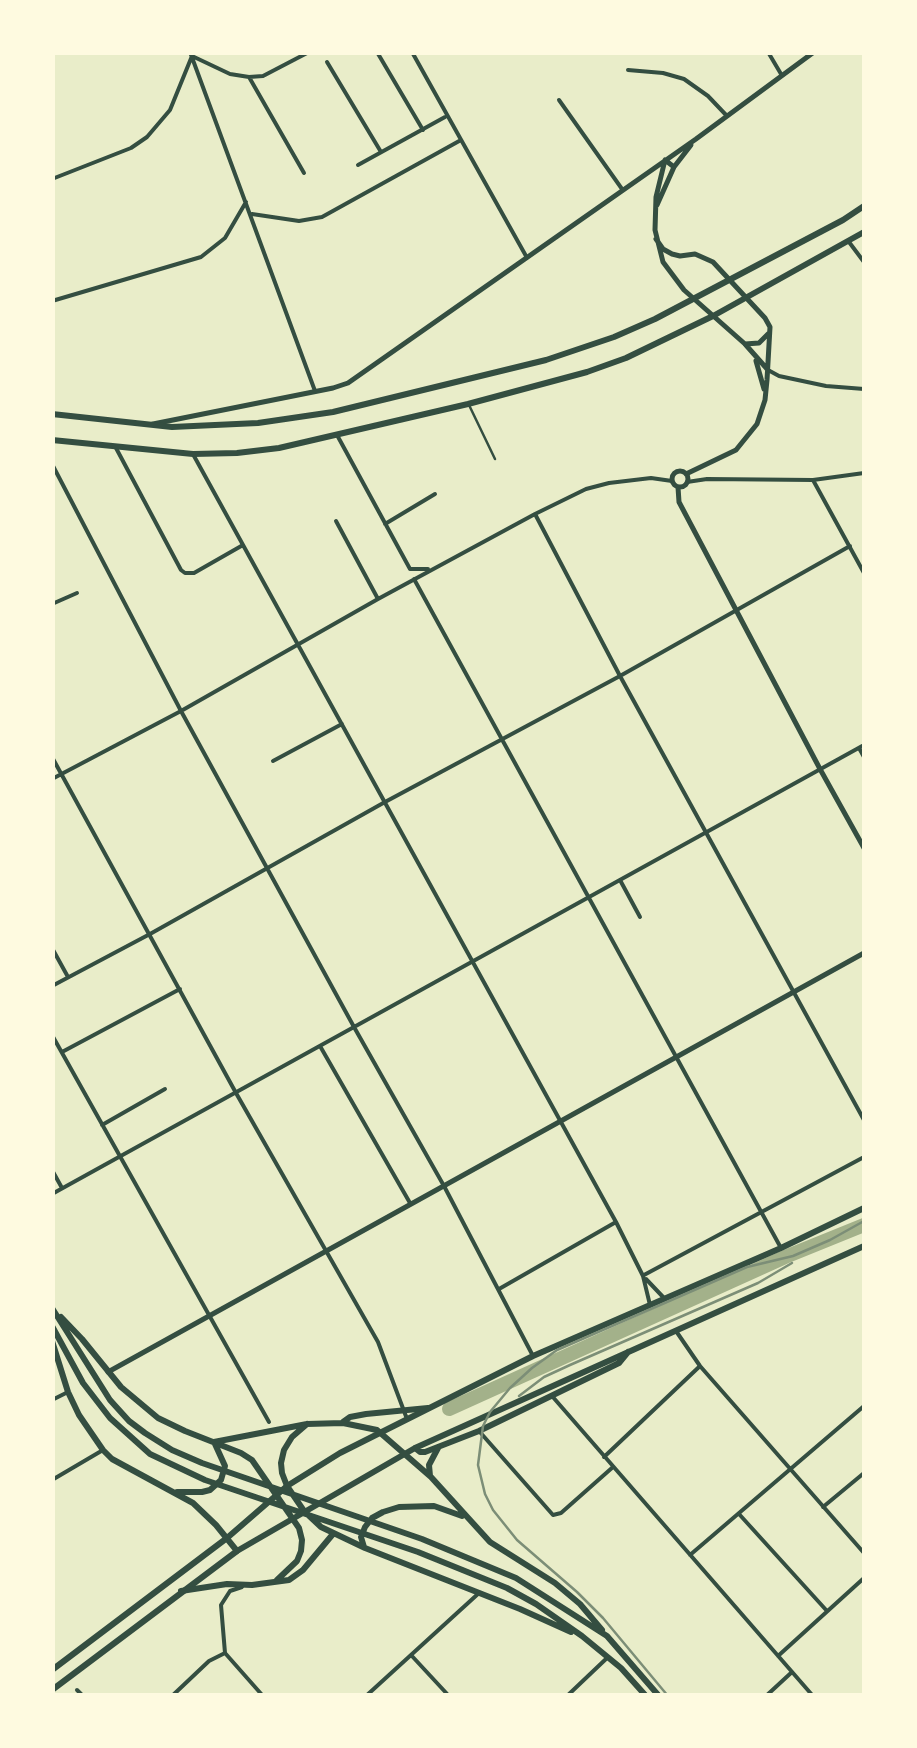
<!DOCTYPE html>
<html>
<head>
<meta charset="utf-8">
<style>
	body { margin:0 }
	#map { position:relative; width:917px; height:1748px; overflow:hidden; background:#e9edc9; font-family:"PT Serif",serif }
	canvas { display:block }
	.frame { position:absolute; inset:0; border:55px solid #fefae0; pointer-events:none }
</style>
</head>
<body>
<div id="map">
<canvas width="917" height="1748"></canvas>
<div class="frame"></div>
</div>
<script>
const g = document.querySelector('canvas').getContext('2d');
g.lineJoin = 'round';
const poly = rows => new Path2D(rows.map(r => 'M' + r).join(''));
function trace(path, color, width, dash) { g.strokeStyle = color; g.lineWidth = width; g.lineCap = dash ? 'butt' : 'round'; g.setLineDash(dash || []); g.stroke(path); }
const river = poly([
	[449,1409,785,1257,864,1225]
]);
const service = poly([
	[469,405,495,459]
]);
const minor = poly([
	[190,52,315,391],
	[377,52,423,130],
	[412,52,526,256],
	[768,52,781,74],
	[327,62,381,152],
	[628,70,663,73,684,79,708,96,727,116],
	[249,77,304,173],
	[559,100,622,189],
	[358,165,445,117],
	[52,179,131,148,147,137,170,110,192,56,230,74,249,77,263,76,309,52],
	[252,214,299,221,322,217,461,140],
	[849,242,864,262],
	[52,301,201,257,225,238,246,202],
	[768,370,779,376,826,386,864,389],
	[337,435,410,569,428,569],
	[116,448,181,570,185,573,194,573,243,545],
	[194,456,616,1222,643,1276,650,1305],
	[52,464,181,711,354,1027,444,1186,533,1356],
	[813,480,864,573],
	[687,482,707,479,813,480,864,473],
	[535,514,620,676,864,1120],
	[336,521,378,599],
	[385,524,435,494],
	[414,579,781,1248],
	[52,604,77,593],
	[859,748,864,757],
	[52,757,236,1093,378,1342,407,1419],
	[273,761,342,724],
	[52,779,181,711,378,599,535,514,586,489,609,483,651,478,672,481],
	[620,880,640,917],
	[52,948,68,977],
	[52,986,150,934,385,802,620,676,850,546],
	[52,1035,269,1422],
	[320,1046,410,1203],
	[62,1052,180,989],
	[102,1125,165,1089],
	[52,1170,62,1188],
	[52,1194,864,745],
	[644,1275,864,1157],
	[646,1279,664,1298],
	[499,1289,616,1222],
	[676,1331,700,1366,864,1553],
	[552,1396,813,1696],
	[52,1400,66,1393],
	[479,1431,553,1515,561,1513,613,1467],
	[604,1457,700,1366],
	[52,1480,103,1450],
	[823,1507,864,1473],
	[739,1514,827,1611],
	[690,1555,864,1406],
	[242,1587,230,1591,221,1605,225,1653,263,1696],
	[411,1655,449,1696],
	[778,1656,864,1578],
	[77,1690,83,1696],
	[172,1696,209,1661,225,1653],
	[366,1696,479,1593],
	[567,1696,607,1658],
	[766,1696,792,1672]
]);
const tertiary = poly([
	[674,167,665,160,656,197,655,230,663,262,684,290,745,344,768,370],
	[657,205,674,167,691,145],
	[656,239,663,249,672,254,680,256,695,254,713,262,765,318,770,327,767,380,765,400,757,424,736,450,686,474],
	[745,344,759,343,768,334],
	[756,361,764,389],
	[153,424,333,388,348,383,696,139,814,52],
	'672 479a8 8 0 1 1 16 0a8 8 0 1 1-16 0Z',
	[678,487,679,502,820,769,864,848],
	[108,1372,864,953]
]);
const primary = poly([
	[52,414,172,427,258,423,333,412,546,360,614,337,655,319,843,220,864,206],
	[52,440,193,454,237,453,279,448,468,404,587,372,626,358,713,316,864,232],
	[415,1448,420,1452,425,1452,479,1431,619,1363,628,1352],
	[52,1670,227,1538,287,1486,340,1453,533,1356,781,1248,864,1208],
	[52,1690,237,1551,415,1448,864,1246]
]);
const trunk = poly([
	[52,1308,110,1400,129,1421,145,1433,172,1450,202,1463,422,1539,516,1578,607,1636,659,1696],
	[61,1317,82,1339,121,1387,158,1418,185,1431,241,1453,252,1460,299,1528,302,1540,301,1551,297,1561,277,1580],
	[52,1326,83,1383,110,1418,150,1454,205,1480,418,1552,507,1588,536,1604,582,1636,621,1668,646,1696],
	[52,1341,68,1392,79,1415,103,1450,112,1459,193,1503,216,1525,237,1551],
	[343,1422,350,1417,366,1414,428,1408],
	[307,1424,292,1437,284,1450,281,1463,282,1473,287,1486,304,1511,321,1527,365,1548,520,1609,571,1632],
	[214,1442,307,1424,343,1423,377,1430,431,1477,490,1542,555,1583,580,1604,602,1630],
	[430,1476,429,1465,438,1448],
	[177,1492,202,1492,210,1490,221,1480,225,1466,215,1444],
	[364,1547,361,1537,365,1527,372,1518,383,1512,399,1507,434,1506,462,1516],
	[181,1591,227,1584,252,1585,289,1580,303,1570,333,1534]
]);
const rail = poly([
	[519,1396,544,1377,570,1365,758,1283,792,1263],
	[668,1696,603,1618,577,1592,517,1540,493,1510,485,1494,478,1465,483,1426,490,1412,510,1388,532,1368,557,1350,747,1267,793,1256,830,1240,864,1221]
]);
trace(river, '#a3b18a', 14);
trace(service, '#344e41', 2.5);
trace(minor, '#344e41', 4);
trace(tertiary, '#344e41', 5);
trace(primary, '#344e41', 6);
trace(trunk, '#344e41', 6);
trace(rail, '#7c8e77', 2.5);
</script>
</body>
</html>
